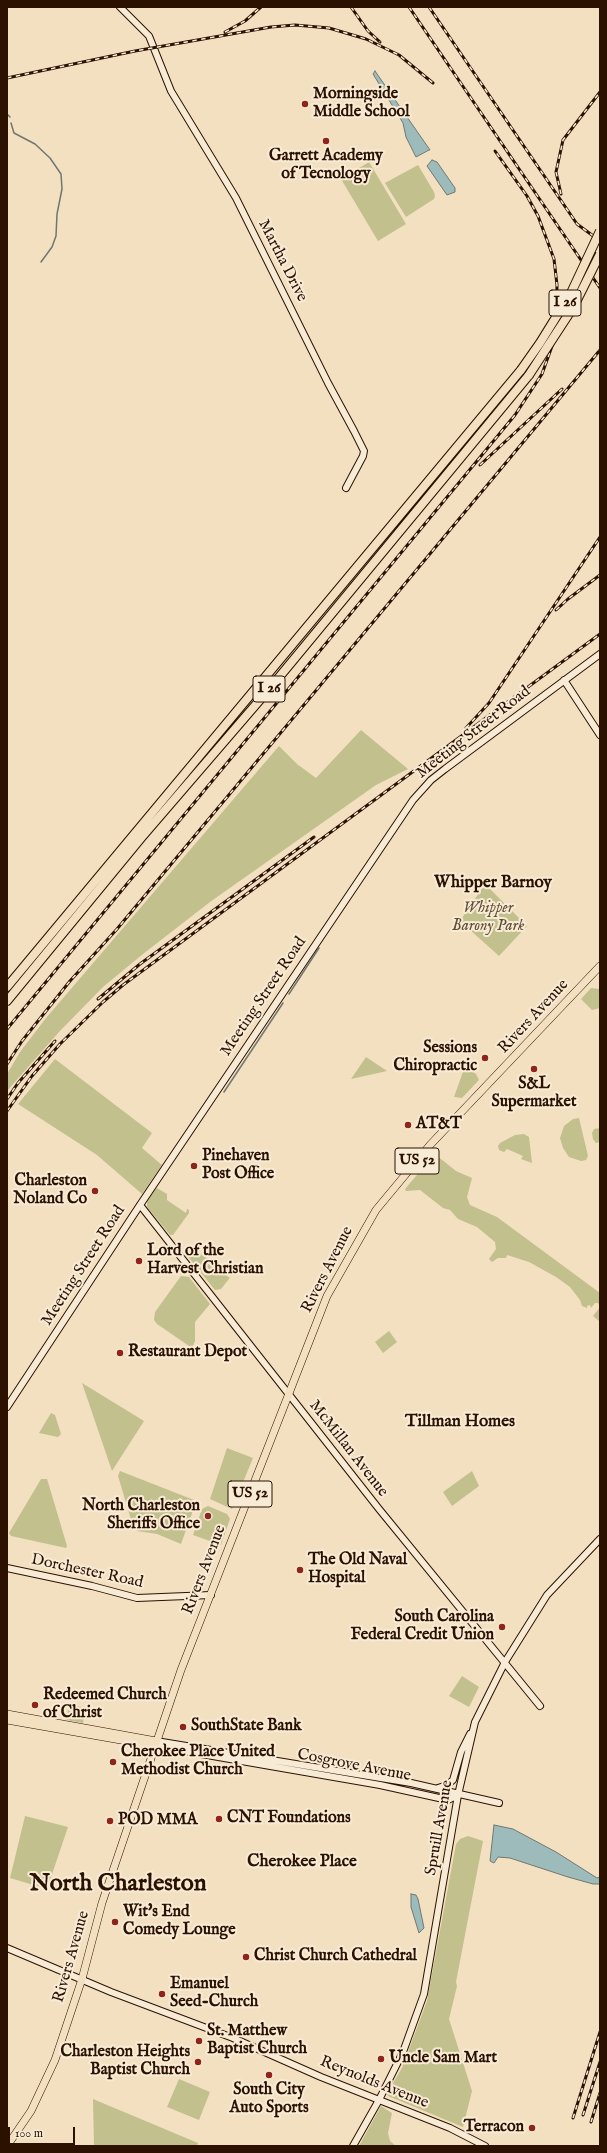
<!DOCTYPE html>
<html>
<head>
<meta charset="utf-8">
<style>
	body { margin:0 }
	#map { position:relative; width:607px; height:2153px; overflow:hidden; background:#f3e0c0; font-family:"IM FELL English",serif }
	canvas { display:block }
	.frame { position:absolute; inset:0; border:8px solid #2c1101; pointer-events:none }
	.scale { position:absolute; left:8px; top:2127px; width:67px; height:18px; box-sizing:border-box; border:2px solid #2c1101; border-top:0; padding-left:5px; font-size:12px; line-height:14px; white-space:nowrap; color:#2c1101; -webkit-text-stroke:3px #f7ebd6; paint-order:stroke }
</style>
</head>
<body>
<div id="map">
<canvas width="607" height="2153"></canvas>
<div class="frame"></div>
<div class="scale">100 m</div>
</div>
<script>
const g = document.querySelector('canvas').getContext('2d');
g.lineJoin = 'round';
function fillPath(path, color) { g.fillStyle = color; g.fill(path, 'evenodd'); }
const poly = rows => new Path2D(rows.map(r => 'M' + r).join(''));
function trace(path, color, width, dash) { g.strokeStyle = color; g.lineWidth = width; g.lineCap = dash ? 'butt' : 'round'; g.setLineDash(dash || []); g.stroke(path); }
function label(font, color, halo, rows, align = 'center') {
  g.font = font + ' "IM FELL English",serif'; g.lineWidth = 4; g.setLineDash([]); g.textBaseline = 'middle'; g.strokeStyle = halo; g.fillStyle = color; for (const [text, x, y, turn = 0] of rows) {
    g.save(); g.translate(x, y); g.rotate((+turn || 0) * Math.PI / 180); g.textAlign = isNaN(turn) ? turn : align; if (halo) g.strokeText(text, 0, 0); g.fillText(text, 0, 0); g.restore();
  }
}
const green = poly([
	[369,162,406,224,378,241,341,179],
	[418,165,434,192,435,196,434,199,406,217,385,183],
	[361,730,408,769,376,785,210,902,143,954,103,987,59,1032,7,1091,7,1074,20,1052,46,1018,279,746,297,764,316,778],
	[485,884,527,926,499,956,460,921],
	[591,988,600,989,600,1008,592,1010,581,999],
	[366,1057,387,1071,351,1079],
	[55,1059,152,1133,142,1148,162,1165,142,1194,97,1155,18,1104],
	[465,1066,476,1074,479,1080,462,1098,454,1097],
	[579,1118,588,1156,586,1160,581,1161,569,1157,563,1148,560,1138,564,1126,573,1119],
	[600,1128,600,1142,596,1143,593,1139,592,1133,594,1129],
	[524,1134,529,1137,532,1163,521,1159,523,1156,507,1149,504,1152,499,1150,498,1146,500,1143,515,1135],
	[436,1155,456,1171,472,1178,467,1197,470,1205,497,1217,600,1293,600,1322,593,1316,600,1307,598,1303,595,1303,591,1308,590,1305,587,1306,587,1308,582,1306,580,1300,570,1287,556,1277,529,1262,507,1255,506,1258,498,1258,492,1262,489,1259,496,1249,495,1242,477,1227,458,1219,450,1210,443,1208,420,1190,406,1191,405,1189,433,1156],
	[157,1188,167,1194,167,1200,186,1213,187,1209,189,1210,189,1213,173,1235,170,1235,147,1207,147,1201,153,1190],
	[191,1248,207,1258,205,1262,230,1278,232,1275,221,1289,215,1290,186,1254],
	[181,1276,189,1277,210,1304,195,1322,195,1341,192,1348,157,1324,154,1320,155,1312],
	[389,1331,397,1342,383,1353,375,1342],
	[82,1383,144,1421,112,1471],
	[51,1413,55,1415,61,1434,58,1437,39,1433],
	[227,1448,253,1458,232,1509,210,1499],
	[120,1471,194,1500,195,1505,181,1544,157,1534,137,1531,139,1527,136,1524,133,1526,118,1476],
	[472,1471,479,1486,452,1506,443,1492],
	[41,1479,47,1479,48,1482,67,1546,66,1548,11,1536,9,1533],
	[208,1506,227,1514,230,1519,221,1545,193,1535,202,1509],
	[462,1676,479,1687,469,1707,449,1696],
	[77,1706,85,1708,83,1723,66,1720,68,1710,76,1711],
	[25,1816,68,1827,47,1889,10,1878],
	[468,1836,483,1841,456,1982,457,1986,449,2019,472,2091,463,2127,388,2096,387,2093,402,2068,427,2001,456,1844,460,1839],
	[179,2079,210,2092,199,2120,167,2107],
	[93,2099,198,2143,197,2146,94,2146],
	[381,2106,392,2113,388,2133,390,2141,396,2146,359,2146]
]);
const water = poly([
	[375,71,430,150,429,150,416,157,406,137,403,123,373,74,375,71],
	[432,160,437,162,455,188,455,192,447,195,427,166,432,160],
	[494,1825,513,1829,556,1852,597,1878,600,1877,600,1884,593,1884,568,1877,510,1858,498,1857,494,1863,490,1861,494,1825],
	[411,1894,416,1895,418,1899,424,1928,419,1933,411,1907,411,1894]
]);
const stream = poly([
	[7,114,10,117],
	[11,123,14,133,35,144,50,158,61,174,62,189,57,214,56,236,52,247,41,262],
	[289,994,319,948],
	[224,1092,283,1003]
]);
const secondary = poly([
	[120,7,149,36,171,91,236,198,328,383,354,431,364,451,363,456,346,488],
	[564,680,600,735],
	[140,1205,379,1509,540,1706],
	[7,1407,140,1205,413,800,431,780,445,769,600,654],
	[7,1568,92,1586,137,1598,211,1595],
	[156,1741,411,1783,499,1803],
	[155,1746,380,1785,448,1800,458,1795],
	[438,1788,447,1785,453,1780,461,1752,470,1734],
	[7,1948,111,1992,233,2038,321,2077,450,2128,485,2146],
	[353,2146,379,2100,403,2052,424,1994,458,1795,475,1722,505,1662,547,1595,600,1539]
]);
const primary = poly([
	[7,1714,156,1741],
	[7,1720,155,1746],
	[7,2146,31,2111,55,2060,82,1979,102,1903,181,1670,327,1296,376,1210,430,1145,600,966]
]);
const highway = poly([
	[7,987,521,370],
	[7,1001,141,838,271,687,529,375]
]);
const rail = poly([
	[351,7,368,31,380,42],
	[409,7,600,288],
	[429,7,577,224,600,241],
	[225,32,245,21,261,7],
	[7,78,135,51,271,27,295,25,329,28,366,39,399,55,433,83],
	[561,194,556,172,563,140,600,92],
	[480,465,562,389],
	[556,610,568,599,600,575],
	[466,728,489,703,600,537],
	[98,999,140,964,314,837],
	[7,1029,515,415,542,374,556,335,557,285,554,259,538,216,527,196,495,151],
	[7,1064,22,1041,70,981,117,929,600,350],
	[7,1099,18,1083,55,1041],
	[7,1111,32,1076,60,1044,103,1002,123,985,600,634],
	[583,2115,600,2062],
	[573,2118,600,2032],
	[591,2122,600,2093]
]);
const highwayBridge = poly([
	[521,370,540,343,571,293,600,231],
	[529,375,574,306,600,254]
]);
const markers = [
	[305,104,4,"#8f2418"],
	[326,141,4,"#8f2418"],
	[485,1058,4,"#8f2418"],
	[534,1069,4,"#8f2418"],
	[408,1125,4,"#8f2418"],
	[194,1166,4,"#8f2418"],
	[95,1191,4,"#8f2418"],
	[139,1261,4,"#8f2418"],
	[120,1353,4,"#8f2418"],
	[208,1516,4,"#8f2418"],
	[300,1570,4,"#8f2418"],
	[502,1627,4,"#8f2418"],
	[35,1705,4,"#8f2418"],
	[183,1727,4,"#8f2418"],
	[113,1762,4,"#8f2418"],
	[219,1819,4,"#8f2418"],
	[110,1821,4,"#8f2418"],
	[115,1922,4,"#8f2418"],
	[246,1957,4,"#8f2418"],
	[162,1994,4,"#8f2418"],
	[199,2041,4,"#8f2418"],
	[381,2059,4,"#8f2418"],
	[198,2062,4,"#8f2418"],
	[269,2075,4,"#8f2418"],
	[532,2128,4,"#8f2418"]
];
const shields = [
	[565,303,32],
	[269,689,32],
	[417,1161,44],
	[250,1494,44]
];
const shieldNames = [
	["I 26",565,303],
	["I 26",269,689],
	["US 52",417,1161],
	["US 52",250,1494]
];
const poiNames = [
	["Morningside",313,95],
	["Middle School",313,113],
	["Garrett Academy",326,157,"center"],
	["of Tecnology",326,175,"center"],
	["Sessions",477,1049,"right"],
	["Chiropractic",477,1067,"right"],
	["S&L",534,1085,"center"],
	["Supermarket",534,1103,"center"],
	["AT&T",416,1125],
	["Pinehaven",202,1157],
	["Post Office",202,1175],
	["Charleston",87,1182,"right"],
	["Noland Co",87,1200,"right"],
	["Lord of the",147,1252],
	["Harvest Christian",147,1270],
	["Restaurant Depot",128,1353],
	["North Charleston",200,1507,"right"],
	["Sheriffs Office",200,1525,"right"],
	["The Old Naval",308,1561],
	["Hospital",308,1579],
	["South Carolina",494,1618,"right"],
	["Federal Credit Union",494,1636,"right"],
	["Redeemed Church",43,1696],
	["of Christ",43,1714],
	["SouthState Bank",191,1727],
	["Cherokee Place United",121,1753],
	["Methodist Church",121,1771],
	["CNT Foundations",227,1819],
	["POD MMA",118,1821],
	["Wit's End",123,1913],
	["Comedy Lounge",123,1931],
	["Christ Church Cathedral",254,1957],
	["Emanuel",170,1985],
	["Seed-Church",170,2003],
	["St. Matthew",207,2032],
	["Baptist Church",207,2050],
	["Charleston Heights",190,2053,"right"],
	["Baptist Church",190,2071,"right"],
	["Uncle Sam Mart",389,2059],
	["South City",269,2091,"center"],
	["Auto Sports",269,2109,"center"],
	["Terracon",524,2128,"right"]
];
const streetNames = [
	["Martha Drive",282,261,63],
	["Meeting Street Road",474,733,-38],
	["Meeting Street Road",264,997,-56],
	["Rivers Avenue",534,1017,-47],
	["Meeting Street Road",84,1266,-57],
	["Rivers Avenue",328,1270,-63],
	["McMillan Avenue",348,1449,52],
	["Rivers Avenue",205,1570,-69],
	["Dorchester Road",87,1572,12],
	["Cosgrove Avenue",354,1766,11],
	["Spruill Avenue",440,1828,-80],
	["Rivers Avenue",72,1957,-74],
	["Reynolds Avenue",374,2083,22]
];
const parkNames = [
	["Whipper",488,909],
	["Barony Park",488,927]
];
const neighbourhoodNames = [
	["Whipper Barnoy",493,884],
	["Tillman Homes",460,1423],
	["Cherokee Place",302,1863]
];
const townNames = [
	["North Charleston",118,1885]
];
fillPath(green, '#c2c08d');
fillPath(water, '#9ebbbb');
trace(water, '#707771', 1);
trace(stream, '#707771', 1.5);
trace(secondary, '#2c1101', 8);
trace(primary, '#2c1101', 8);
trace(highway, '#2c1101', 10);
trace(secondary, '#f7ebd6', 6);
trace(primary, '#f3e0c0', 7);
trace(highway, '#f3e0c0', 8);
trace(rail, '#2c1101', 3);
trace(rail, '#f7ebd6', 1.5, [4.5]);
trace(highwayBridge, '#2c1101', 10, []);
trace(highwayBridge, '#f3e0c0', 8);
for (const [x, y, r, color] of markers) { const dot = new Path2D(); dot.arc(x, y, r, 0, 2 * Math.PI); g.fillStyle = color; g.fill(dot); trace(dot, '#f7ebd6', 1.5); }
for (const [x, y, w] of shields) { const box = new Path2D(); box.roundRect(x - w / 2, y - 13, w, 26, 3); g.fillStyle = '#f7ebd6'; g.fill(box); trace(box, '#2c1101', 1); }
label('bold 15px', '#2c1101', null, shieldNames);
label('bold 16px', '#2c1101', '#f7ebd6', poiNames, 'left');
label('16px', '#2c1101', '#f7ebd6', streetNames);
label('italic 16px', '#604e32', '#f7ebd6', parkNames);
label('bold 17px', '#2c1101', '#f7ebd6', neighbourhoodNames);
label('bold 24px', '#2c1101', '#f7ebd6', townNames);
</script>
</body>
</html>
